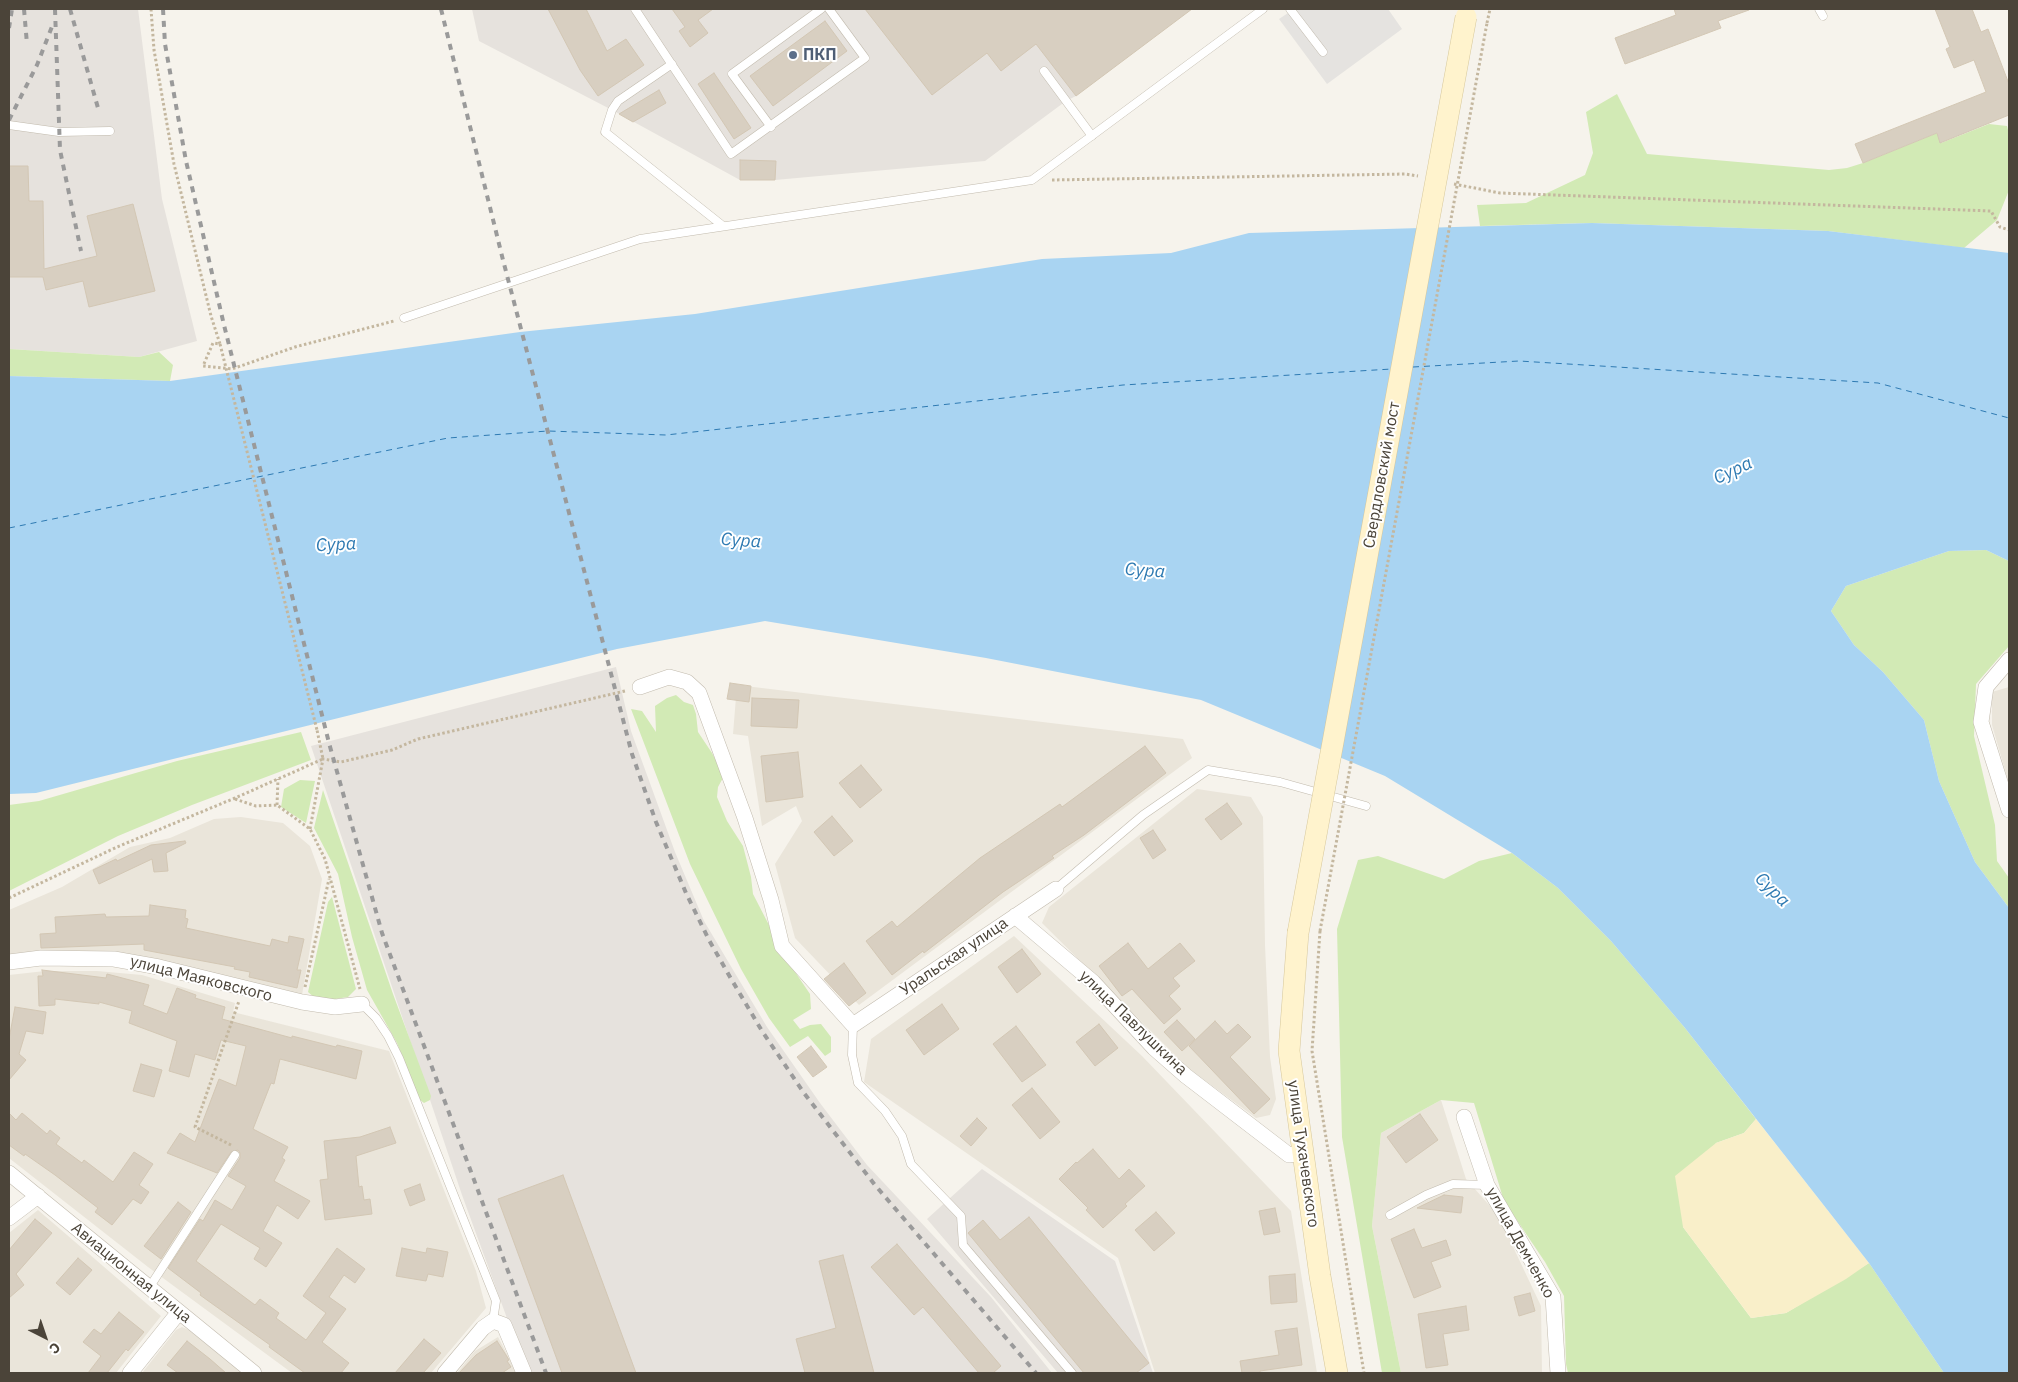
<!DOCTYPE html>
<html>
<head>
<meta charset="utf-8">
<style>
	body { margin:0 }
	#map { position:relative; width:2018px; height:1382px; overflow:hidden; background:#f6f3ec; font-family:"IBM Plex Sans",sans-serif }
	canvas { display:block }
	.frame { position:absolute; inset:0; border:10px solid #4b4439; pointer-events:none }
	.north { position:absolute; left:20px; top:1312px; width:50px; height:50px; -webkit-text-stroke:4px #fff; paint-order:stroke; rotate:139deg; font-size:14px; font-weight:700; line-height:20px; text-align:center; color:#4b4439 }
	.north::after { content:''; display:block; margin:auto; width:18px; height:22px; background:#4b4439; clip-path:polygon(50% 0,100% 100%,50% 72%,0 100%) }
</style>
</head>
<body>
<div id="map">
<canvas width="2018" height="1382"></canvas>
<div class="frame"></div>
<div class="north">С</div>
</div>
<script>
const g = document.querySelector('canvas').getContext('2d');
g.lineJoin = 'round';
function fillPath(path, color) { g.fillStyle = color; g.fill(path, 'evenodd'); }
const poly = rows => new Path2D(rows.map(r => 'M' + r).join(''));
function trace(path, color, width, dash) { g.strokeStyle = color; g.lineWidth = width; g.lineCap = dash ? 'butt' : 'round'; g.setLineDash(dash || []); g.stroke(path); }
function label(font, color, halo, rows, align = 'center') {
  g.font = font + ' "IBM Plex Sans",sans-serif'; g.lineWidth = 4; g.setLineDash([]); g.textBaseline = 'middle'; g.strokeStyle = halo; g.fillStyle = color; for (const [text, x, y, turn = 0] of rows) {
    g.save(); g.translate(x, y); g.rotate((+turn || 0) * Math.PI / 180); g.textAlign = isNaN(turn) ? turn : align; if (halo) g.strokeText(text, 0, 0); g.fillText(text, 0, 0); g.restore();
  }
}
const residential = poly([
	[737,685,1183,739,1192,758,859,1005,795,938,775,864,802,821,796,806,762,826,748,736,733,734],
	[2009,687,2009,784,1992,725,1992,692],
	[1197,789,1251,797,1263,817,1265,945,1270,1057,1276,1099,1270,1115,1256,1118,1188,1068,1042,923,1049,907],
	[241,817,283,823,310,846,322,879,302,995,157,959,93,953,9,957,9,910,62,887,130,847,170,838,214,819],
	[1014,936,1142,1056,1291,1211,1317,1373,1155,1373,1118,1258,864,1082,871,1039],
	[45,971,97,971,142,975,235,1003,233,1012,389,1051,476,1271,486,1308,431,1373,292,1373,148,1267,9,1158,9,975],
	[1441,1100,1466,1179,1498,1215,1541,1306,1542,1373,1401,1373,1372,1226,1381,1133],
	[38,1210,161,1316,116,1373,9,1373,9,1233],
	[182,1327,189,1330,243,1373,142,1373,176,1330],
	[498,1337,517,1373,457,1373,475,1351]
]);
const industrial = poly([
	[9,9,138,9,162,199,197,341,139,357,9,349],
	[472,9,1192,9,1076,96,1066,101,985,161,775,180,740,180,612,110,479,41],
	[616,667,631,731,675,852,704,921,767,1027,820,1103,867,1165,991,1297,1052,1373,527,1373,462,1195,311,746],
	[982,1169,1115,1261,1153,1373,1058,1373,927,1219]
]);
const green = poly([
	[1617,94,1647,154,1829,170,1847,168,1863,163,1937,133,1941,143,1989,124,2007,126,2009,134,2009,190,1997,220,1964,248,1828,231,1592,223,1480,226,1477,205,1526,203,1585,175,1593,153,1586,112],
	[9,349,139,357,159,352,173,365,170,381,9,376],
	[1986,550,2009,561,2009,646,1976,684,1974,736,1995,825,1997,861,2009,878,2009,908,1975,862,1939,781,1924,720,1883,672,1854,645,1831,611,1846,586,1949,551],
	[676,695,684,702,693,705,696,714,698,732,712,753,724,776,718,787,717,797,727,821,743,846,751,877,753,894,787,960,810,994,811,1009,793,1020,800,1029,810,1025,821,1024,831,1037,831,1052,825,1056,808,1036,790,1047,769,1018,741,969,690,864,631,709,642,711,656,732,655,706,667,698],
	[301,732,311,760,192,805,118,836,9,891,9,805,39,801,177,761],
	[300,780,315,781,306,823,281,807,284,789],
	[323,790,393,994,431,1096,430,1100,424,1103,420,1100,397,1043,367,990,352,937,338,874,314,828],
	[1512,853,1558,888,1611,941,1685,1028,1756,1119,1744,1133,1716,1143,1683,1227,1751,1318,1786,1313,1869,1263,1944,1373,1568,1373,1566,1364,1564,1296,1545,1262,1504,1201,1474,1103,1441,1100,1381,1133,1372,1226,1401,1373,1382,1373,1342,1137,1337,929,1358,860,1378,856,1444,879,1479,861],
	[332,897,356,989,348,997,329,1000,316,999,308,992,328,902]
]);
const sand = poly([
	[1756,1119,1869,1263,1846,1279,1786,1313,1751,1318,1683,1227,1675,1176,1716,1143,1744,1133]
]);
const parking = poly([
	[1294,9,1388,9,1402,29,1327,84,1279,19]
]);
const water = poly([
	[1592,223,1828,231,2009,253,2009,561,1986,550,1949,551,1846,586,1831,611,1854,645,1883,672,1924,720,1939,781,1975,862,2009,908,2009,1373,1944,1373,1869,1263,1685,1028,1611,941,1558,888,1512,853,1385,776,1201,700,986,658,765,621,617,649,36,793,9,794,9,376,170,381,520,332,695,314,1042,259,1171,253,1249,233]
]);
const ferry = poly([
	[1413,367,1519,361,1878,383,2009,418],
	[9,528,448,438,548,431,666,435,1123,385,1392,369]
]);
const building = poly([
	[548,9,586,9,607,51,626,39,644,65,598,96,580,70,548,9],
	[672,9,713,9,698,20,708,33,690,47,679,31,685,27,672,9],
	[865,9,1192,9,1076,96,1036,44,1001,71,987,53,932,95,865,9],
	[1674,9,1748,9,1749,10,1718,21,1721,28,1625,64,1615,38,1676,15,1674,9],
	[1935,9,1972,9,1981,32,1988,29,2009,84,2009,115,1940,143,1937,133,1863,163,1855,144,1986,92,1974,60,1954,68,1946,49,1950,47,1935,9],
	[825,21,847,51,773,106,750,76,825,21],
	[714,73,751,128,734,139,698,84,714,73],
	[659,90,666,103,633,122,619,114,659,90],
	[740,160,776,161,775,180,740,180,740,160],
	[9,166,28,166,29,201,43,201,44,269,97,256,87,216,133,204,155,291,89,307,83,281,46,290,43,277,9,277,9,166],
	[730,683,751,686,749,702,727,699,730,683],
	[752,698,799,700,797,728,751,726,752,698],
	[1145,746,1166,773,1084,835,1052,856,1054,858,1003,892,924,953,923,951,892,975,866,941,892,921,897,927,980,858,1060,804,1062,807,1145,746],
	[798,752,803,797,766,802,761,756,798,752],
	[861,765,882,790,860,808,839,783,861,765],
	[1227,803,1242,824,1221,840,1205,819,1227,803],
	[832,816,853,841,834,856,814,832,832,816],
	[1153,830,1166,850,1153,859,1140,838,1153,830],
	[185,841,186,843,166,853,168,871,154,872,152,859,99,884,93,870,116,859,117,861,151,845,185,841],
	[150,905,186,910,185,918,188,919,186,928,270,946,272,939,288,943,289,936,304,939,297,970,301,970,297,988,249,977,250,972,234,969,235,967,144,950,144,944,41,948,40,934,56,933,55,917,105,914,106,917,149,916,150,905],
	[1128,943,1148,969,1180,943,1195,961,1173,978,1180,986,1169,996,1181,1009,1164,1024,1132,989,1122,996,1099,966,1128,943],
	[1022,949,1041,974,1017,993,998,967,1022,949],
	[844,963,866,993,849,1006,824,979,844,963],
	[42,970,106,978,107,974,149,985,143,1005,167,1014,177,988,196,995,195,998,225,1007,222,1019,292,1038,292,1036,336,1047,337,1045,362,1051,356,1079,280,1059,274,1084,271,1083,253,1129,288,1147,282,1158,285,1160,274,1181,310,1201,298,1219,277,1205,263,1231,282,1243,266,1267,254,1259,260,1248,221,1224,196,1261,255,1305,260,1299,279,1313,276,1318,306,1340,326,1313,303,1296,337,1248,365,1269,355,1283,344,1275,329,1297,346,1309,322,1342,349,1363,341,1373,305,1373,269,1347,270,1345,200,1295,201,1293,168,1268,200,1219,203,1221,215,1200,232,1210,246,1186,228,1176,240,1158,240,1153,238,1150,231,1152,217,1173,167,1153,180,1133,195,1142,219,1079,236,1086,246,1046,221,1040,215,1060,195,1054,189,1077,169,1071,177,1041,129,1023,132,1011,99,1002,99,1004,55,999,55,1005,39,1006,38,976,43,976,42,970],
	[942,1004,959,1029,924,1055,906,1030,942,1004],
	[15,1007,46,1012,43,1034,26,1031,19,1054,26,1060,9,1080,9,1039,15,1007],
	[1177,1020,1195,1039,1182,1051,1164,1032,1177,1020],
	[1215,1021,1227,1034,1238,1024,1251,1037,1230,1057,1270,1099,1254,1114,1189,1046,1215,1021],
	[1099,1024,1118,1048,1095,1066,1076,1042,1099,1024],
	[1016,1026,1046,1065,1022,1082,993,1044,1016,1026],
	[811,1046,827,1067,813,1077,797,1057,811,1046],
	[141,1064,162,1070,154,1097,133,1091,141,1064],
	[1032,1088,1060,1122,1040,1139,1012,1105,1032,1088],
	[9,1113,16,1120,22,1113,47,1134,50,1130,60,1138,56,1144,82,1163,84,1160,113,1182,134,1152,153,1164,139,1185,149,1192,141,1204,133,1199,112,1225,95,1212,98,1208,55,1175,25,1154,24,1156,9,1145,9,1113],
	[1420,1114,1438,1140,1406,1163,1387,1137,1420,1114],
	[977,1118,987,1128,971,1146,960,1136,977,1118],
	[390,1127,396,1143,356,1156,359,1187,362,1186,364,1200,370,1199,372,1214,325,1220,320,1180,328,1179,324,1141,360,1137,390,1127],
	[1093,1149,1119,1179,1129,1169,1145,1186,1125,1204,1127,1206,1103,1228,1086,1210,1088,1208,1059,1179,1076,1162,1077,1163,1093,1149],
	[563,1175,636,1373,562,1373,498,1199,563,1175],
	[420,1184,425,1200,410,1206,404,1190,420,1184],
	[1444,1195,1463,1197,1461,1213,1417,1208,1444,1195],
	[178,1202,191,1212,161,1259,144,1246,178,1202],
	[1275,1208,1280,1232,1264,1235,1259,1211,1275,1208],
	[1156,1212,1175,1233,1154,1251,1135,1230,1156,1212],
	[1029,1217,1149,1363,1136,1373,1084,1373,968,1233,983,1220,1000,1240,1029,1217],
	[35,1219,52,1233,16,1274,24,1285,9,1298,9,1250,35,1219],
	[1414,1229,1422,1248,1446,1240,1451,1255,1431,1262,1441,1287,1414,1298,1391,1239,1414,1229],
	[897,1244,1001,1366,993,1373,979,1373,923,1307,914,1315,871,1267,897,1244],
	[402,1248,426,1253,427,1248,448,1252,443,1277,428,1274,426,1281,396,1276,402,1248],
	[843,1255,874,1373,805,1373,796,1339,836,1328,819,1261,843,1255],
	[78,1258,92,1270,70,1295,56,1283,78,1258],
	[1295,1274,1297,1302,1271,1304,1269,1276,1295,1274],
	[1530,1293,1535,1311,1519,1316,1514,1297,1530,1293],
	[1466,1306,1469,1330,1443,1334,1448,1365,1426,1368,1418,1314,1466,1306],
	[119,1312,144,1332,128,1351,126,1349,107,1373,88,1373,101,1356,83,1342,94,1329,101,1334,119,1312],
	[1297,1328,1302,1365,1260,1371,1260,1373,1242,1373,1240,1361,1279,1355,1275,1331,1297,1328],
	[424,1339,441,1353,423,1373,395,1373,424,1339],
	[187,1341,210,1359,226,1373,178,1373,167,1365,187,1341],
	[497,1341,506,1355,509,1360,507,1361,511,1367,502,1373,459,1373,476,1355,497,1341]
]);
const path = poly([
	[151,9,154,50,174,164,211,316,220,344,213,343,203,366,232,369,295,347,394,321],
	[1487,23,1490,9],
	[1052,180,1405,174,1418,176],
	[1454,184,1500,193,1991,211,2000,227,2009,230],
	[235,799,256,806,277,805,310,829,325,859,360,989],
	[277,805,278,779],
	[310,829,323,759,341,762,392,750,418,739,625,691],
	[9,898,117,847,235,798,323,759,317,730],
	[1320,931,1312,1051,1364,1373],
	[305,987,329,879],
	[231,1145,195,1127,239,1001]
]);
const service = poly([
	[635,9,731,154,865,58,829,9],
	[1290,9,1323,52],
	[1819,9,1823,16],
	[672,64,618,101,612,110,605,132,723,226],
	[1044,71,1092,136],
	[9,125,59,132,110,131],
	[771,127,732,74,821,9],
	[404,318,640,239,1032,180,1263,9],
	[1056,889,1143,815,1208,770,1280,782,1366,806],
	[362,1004,376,1018,388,1036,399,1058,496,1301,493,1321],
	[853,1025,852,1055,858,1083,885,1111,902,1136,911,1164,961,1216,963,1245,1072,1373],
	[1390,1215,1426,1195,1453,1184,1487,1185],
	[149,1288,235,1155]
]);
const minor = poly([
	[2009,660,1986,687,1981,722,2009,810],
	[640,687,669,677,687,682,699,693,745,818,771,900,782,946,853,1025,1056,889],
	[1015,916,1093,982,1154,1048,1186,1076,1289,1155,1303,1153],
	[9,962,41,958,114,959,159,967,302,1002,335,1007,362,1004],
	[1464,1117,1487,1185,1553,1297,1558,1373],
	[9,1173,254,1373],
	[9,1218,38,1196],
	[130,1373,179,1312],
	[445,1373,483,1328,493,1321,504,1325,524,1373]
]);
const secondary = poly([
	[1298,933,1289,1051,1320,1276,1337,1373]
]);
const rail = poly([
	[24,9,27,44],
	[55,9,60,150,81,251],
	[70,9,98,108],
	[163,9,165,44,186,161,224,325,329,743,382,933,546,1373],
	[441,9,503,260,632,754,656,822,686,893,709,940,730,977,762,1031,804,1093,875,1185,1036,1373],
	[9,28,12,9],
	[9,120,37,65,53,24]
]);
const pathBridge = poly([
	[220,344,317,730],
	[1320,931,1487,23]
]);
const secondaryBridge = poly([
	[1298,933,1466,17]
]);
const markers = [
	[793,55,5,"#5c6f8a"]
];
const serviceNames = [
	["ПКП",803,55]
];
const streetNames = [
	["Свердловский мост",1382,475,-80],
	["Уральская улица",954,957,-34],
	["улица Маяковского",201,979,14],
	["улица Павлушкина",1133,1023,44],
	["улица Тухачевского",1303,1154,82],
	["улица Демченко",1520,1243,61],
	["Авиационная улица",131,1273,39]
];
const waterNames = [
	["Сура",1733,471,-25],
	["Сура",741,541,4],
	["Сура",336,545,-3],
	["Сура",1145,571,4],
	["Сура",1772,890,44]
];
fillPath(residential, '#eae5da');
fillPath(industrial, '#e6e2dd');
fillPath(green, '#d2eab5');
fillPath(sand, '#f9efc9');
fillPath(parking, '#e5e3e0');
fillPath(water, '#a9d4f2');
trace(ferry, '#2e7ab2', 1, [6, 5]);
fillPath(building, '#d8cfc1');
trace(building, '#d3c7b4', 1);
trace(service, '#c2bbae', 9);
trace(minor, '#c2bbae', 16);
trace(secondary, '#d6c79b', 22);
trace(path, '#c4b79f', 3, [2.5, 2.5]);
trace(service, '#fff', 8);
trace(minor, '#fff', 15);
trace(secondary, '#fff3cd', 21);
trace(rail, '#9a9a9a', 4, [6, 6]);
trace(secondaryBridge, '#d6c79b', 22, []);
trace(pathBridge, '#c4b79f', 3, [2.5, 2.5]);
trace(secondaryBridge, '#fff3cd', 21);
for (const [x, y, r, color] of markers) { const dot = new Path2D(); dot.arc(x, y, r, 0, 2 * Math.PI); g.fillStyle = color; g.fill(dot); trace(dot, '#fff', 2); }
label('bold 16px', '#4e5e75', '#fff', serviceNames, 'left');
label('16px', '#4b4439', '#fff', streetNames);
label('italic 18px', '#2e7ab2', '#fff', waterNames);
</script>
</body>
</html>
